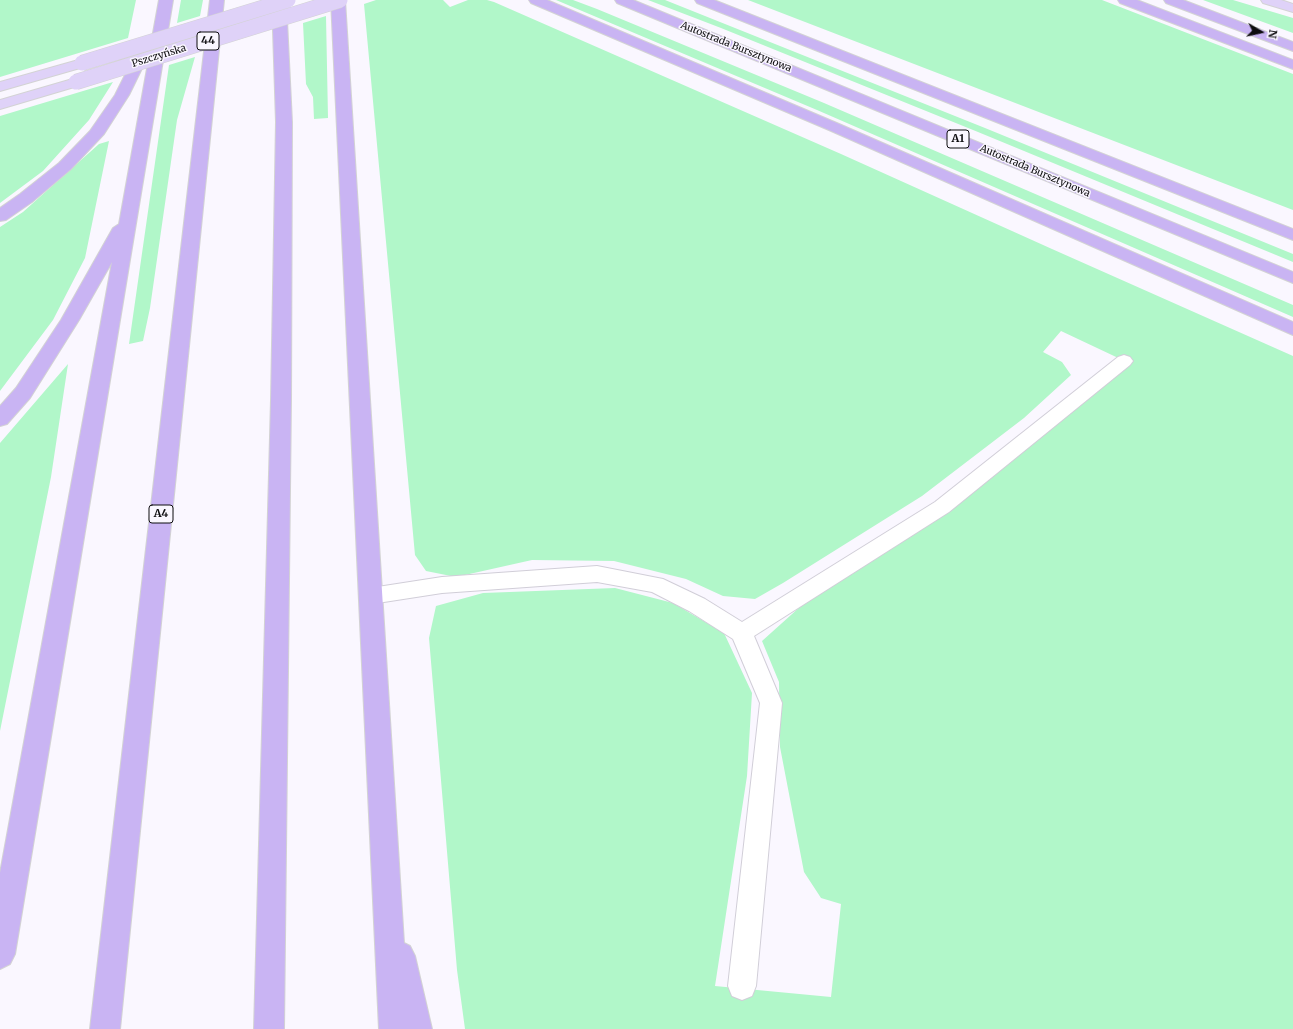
<!DOCTYPE html>
<html>
<head>
<meta charset="utf-8">
<style>
	body { margin:0 }
	#map { position:relative; width:1293px; height:1029px; overflow:hidden; background:#faf7ff; font-family:Merriweather,serif }
	canvas { display:block }
	.north { position:absolute; left:1241px; top:12px; width:40px; height:40px; -webkit-text-stroke:3px #faf7ff; paint-order:stroke; rotate:99deg; font-size:11px; font-weight:700; line-height:16px; text-align:center; color:#0d0c0f }
	.north::after { content:''; display:block; margin:auto; width:14px; height:18px; background:#0d0c0f; clip-path:polygon(50% 0,100% 100%,50% 72%,0 100%) }
</style>
</head>
<body>
<div id="map">
<canvas width="1293" height="1029"></canvas>
<div class="north">N</div>
</div>
<script>
const g = document.querySelector('canvas').getContext('2d');
g.lineJoin = 'round';
function fillPath(path, color) { g.fillStyle = color; g.fill(path, 'evenodd'); }
const poly = rows => new Path2D(rows.map(r => 'M' + r).join(''));
function trace(path, color, width, dash) { g.strokeStyle = color; g.lineWidth = width; g.lineCap = dash ? 'butt' : 'round'; g.setLineDash(dash || []); g.stroke(path); }
function label(font, color, halo, rows, align = 'center') {
  g.font = font + ' Merriweather,serif'; g.lineWidth = 3; g.setLineDash([]); g.textBaseline = 'middle'; g.strokeStyle = halo; g.fillStyle = color; for (const [text, x, y, turn = 0] of rows) {
    g.save(); g.translate(x, y); g.rotate((+turn || 0) * Math.PI / 180); g.textAlign = isNaN(turn) ? turn : align; if (halo) g.strokeText(text, 0, 0); g.fillText(text, 0, 0); g.restore();
  }
}
const green = poly([
	[0,0,136,0,128,38,0,77],
	[181,0,203,0,200,16,177,23],
	[376,0,443,0,450,7,468,0,487,0,494,2,841,154,1052,249,1293,356,1293,1029,465,1029,457,970,429,638,436,606,483,593,615,588,673,603,724,633,752,693,747,776,715,986,831,997,841,904,821,898,804,872,780,747,779,682,762,641,801,606,969,495,1131,364,1061,331,1043,352,1062,362,1071,375,1024,418,922,496,783,583,755,599,723,596,686,579,614,561,532,560,456,577,426,571,415,555,364,4],
	[556,0,573,0,597,9,824,103,1293,305,1293,317,817,110],
	[648,0,665,0,985,128,1293,254,1293,262,978,132,721,28],
	[748,0,1102,0,1293,74,1293,210],
	[1203,0,1233,0,1293,18,1293,33],
	[326,16,328,118,314,119,313,97,306,84,303,23],
	[195,57,177,120,150,308,143,341,129,344,169,65],
	[113,82,89,120,43,171,0,203,0,116],
	[109,141,85,258,53,320,0,391,0,227,23,212,99,144],
	[68,364,51,477,0,731,0,443]
]);
const lane = poly([
	[1124,355,1130,357,1133,361,1130,365,949,512,754,636,782,703,756,986,752,996,742,1000,732,996,728,986,760,703,733,639,689,611,652,592,597,582,442,593,371,604,363,602,360,596,363,590,371,588,442,577,597,566,663,579,705,599,742,622,935,502,1118,357,1124,355]
]);
const primary = poly([
	[1261,0,1281,0,1293,4,1293,12,1263,3,1261,0],
	[82,59,87,60,89,63,87,66,0,91,0,82,82,59],
	[76,78,81,79,83,82,81,85,0,109,0,100,76,78]
]);
const highway = poly([
	[159,0,173,0,15,954,10,964,0,969,0,873,112,262,79,320,30,398,7,424,0,426,0,406,16,388,61,320,113,228,119,224,150,52,129,95,104,134,71,169,32,202,6,220,0,221,0,208,20,194,59,163,90,131,115,95,141,43,146,42,151,44,159,0],
	[210,0,224,0,120,1029,90,1029,210,0],
	[272,0,286,0,292,122,291,400,284,1029,254,1029,271,400,276,122,272,0],
	[331,0,345,0,404,943,410,946,415,956,432,1029,379,1029,331,0],
	[529,0,547,0,839,124,1293,322,1293,335,829,130,531,3,529,0],
	[615,0,633,0,1293,272,1293,283,617,3,615,0],
	[695,0,714,0,1293,229,1293,240,697,3,695,0],
	[1118,0,1137,0,1293,60,1293,69,1120,3,1118,0],
	[1164,0,1183,0,1293,42,1293,51,1166,3,1164,0]
]);
const primaryBridge = poly([
	[82,63,288,0],
	[76,82,340,0]
]);
const farStreetnames = [
	["Autostrada Bursztynowa",736,47,22],
	["Pszczyńska",159,56,-17],
	["Autostrada Bursztynowa",1035,171,23]
];
const shields = [
	[208,41,22],
	[958,139,22],
	[161,514,24]
];
const shieldNames = [
	["44",208,41],
	["A1",958,139],
	["A4",161,514]
];
fillPath(green, '#b1f7c9');
trace(lane, '#d1ced8', 2);
trace(primary, '#d3d3d4', 2);
trace(highway, '#d3d3d4', 2);
fillPath(lane, '#fff');
fillPath(primary, '#dfd2f8');
fillPath(highway, '#c9b4f3');
trace(primaryBridge, '#d3d3d4', 16, []);
trace(primaryBridge, '#dfd2f8', 15);
label('10px', '#0d0c0f', '#faf7ff', farStreetnames);
for (const [x, y, w] of shields) { const box = new Path2D(); box.roundRect(x - w / 2, y - 9, w, 18, 3); g.fillStyle = '#faf7ff'; g.fill(box); trace(box, '#0d0c0f', 1); }
label('bold 11px', '#0d0c0f', null, shieldNames);
</script>
</body>
</html>
